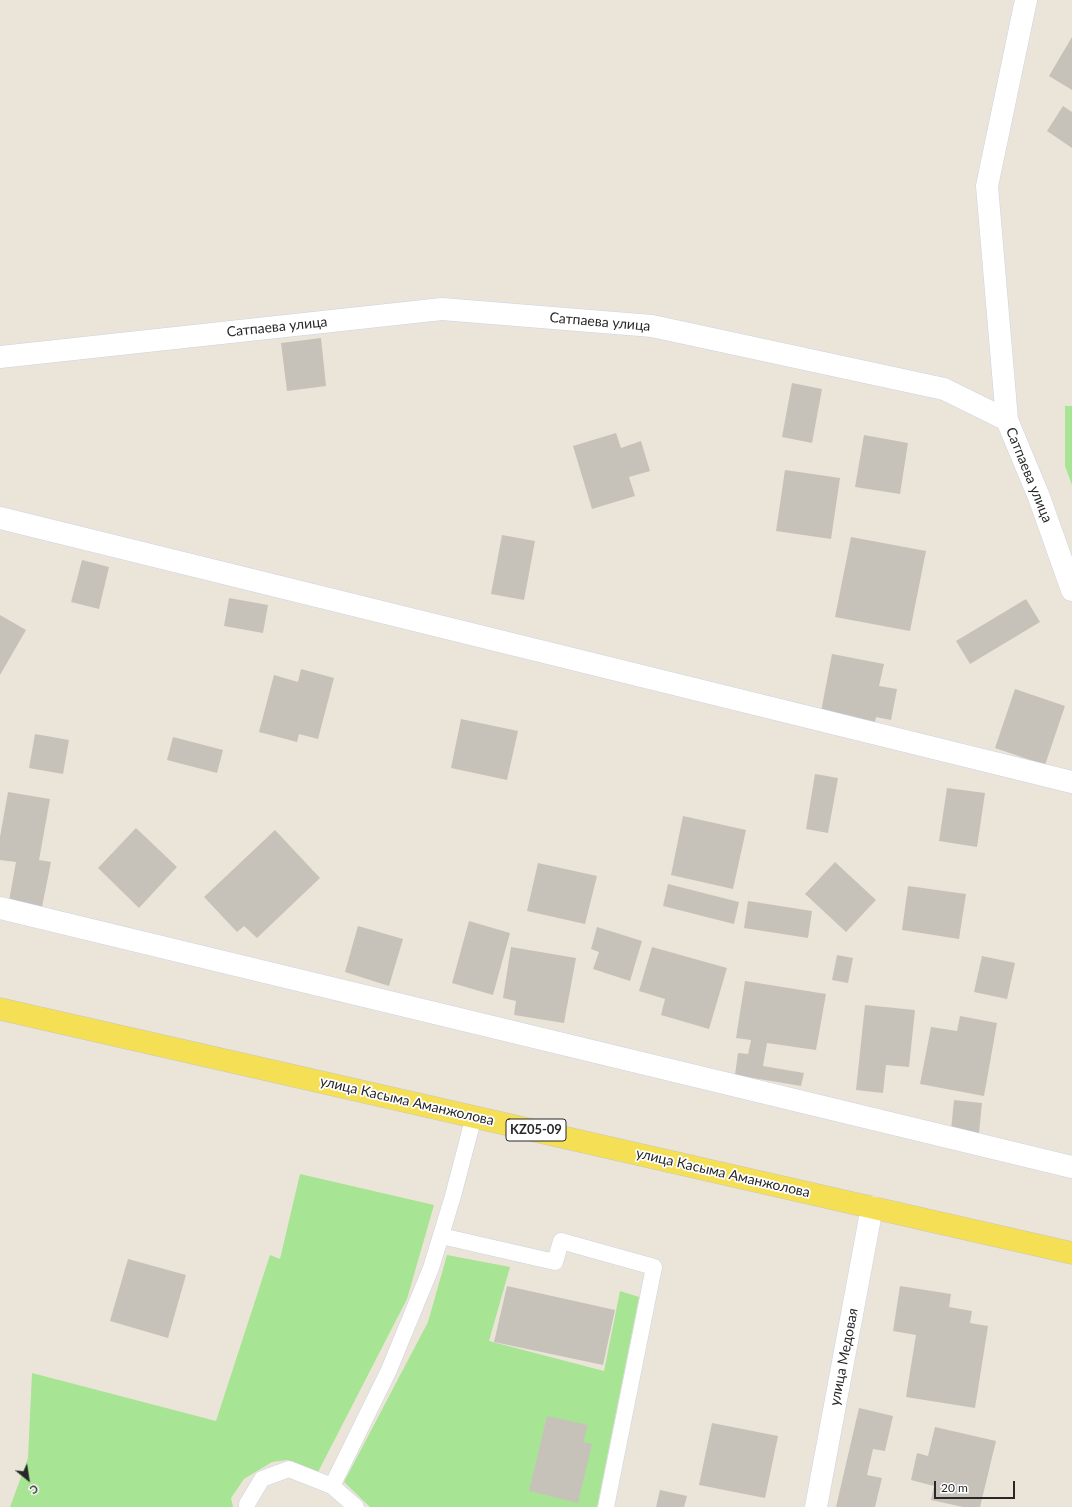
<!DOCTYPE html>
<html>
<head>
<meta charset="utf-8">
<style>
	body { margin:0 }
	#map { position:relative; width:1072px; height:1507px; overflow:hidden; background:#ebe5d9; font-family:Lato,sans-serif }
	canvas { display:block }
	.north { position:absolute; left:8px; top:1459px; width:40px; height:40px; -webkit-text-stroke:3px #fff; paint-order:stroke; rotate:150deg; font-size:11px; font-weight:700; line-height:16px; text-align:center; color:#282828 }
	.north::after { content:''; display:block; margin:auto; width:14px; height:18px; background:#282828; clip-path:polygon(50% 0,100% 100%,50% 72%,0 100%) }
	.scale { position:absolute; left:934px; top:1481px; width:81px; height:18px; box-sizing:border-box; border:2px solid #282828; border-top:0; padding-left:5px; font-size:12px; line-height:14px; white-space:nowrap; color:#282828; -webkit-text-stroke:3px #fff; paint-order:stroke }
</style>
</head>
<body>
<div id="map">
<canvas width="1072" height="1507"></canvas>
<div class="north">С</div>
<div class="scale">20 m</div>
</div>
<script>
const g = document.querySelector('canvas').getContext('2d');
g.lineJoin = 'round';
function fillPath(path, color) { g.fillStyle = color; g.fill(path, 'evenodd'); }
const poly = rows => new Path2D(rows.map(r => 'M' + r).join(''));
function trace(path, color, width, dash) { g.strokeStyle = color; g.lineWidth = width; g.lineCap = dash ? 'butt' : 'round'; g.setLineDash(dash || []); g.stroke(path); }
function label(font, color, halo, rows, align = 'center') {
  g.font = font + ' Lato,sans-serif'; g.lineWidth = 3.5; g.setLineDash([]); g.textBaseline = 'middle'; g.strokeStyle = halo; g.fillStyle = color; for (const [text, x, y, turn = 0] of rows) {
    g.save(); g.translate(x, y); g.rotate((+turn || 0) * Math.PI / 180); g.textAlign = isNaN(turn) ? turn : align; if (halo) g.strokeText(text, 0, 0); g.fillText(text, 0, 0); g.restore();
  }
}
const green = poly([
	[1065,406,1072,406,1072,485,1065,466],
	[300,1174,434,1205,407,1299,318,1472,287,1460,272,1462,244,1479,231,1498,233,1507,10,1507,28,1458,32,1373,216,1421,270,1255,280,1259],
	[447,1255,510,1267,489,1341,604,1371,620,1291,639,1297,597,1507,370,1507,344,1482,428,1322]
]);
const building = poly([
	[1072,37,1072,90,1049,76],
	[1063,106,1072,112,1072,148,1047,131],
	[321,338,326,386,287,391,281,343],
	[792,383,822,389,812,443,782,437],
	[616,433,621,448,641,441,650,471,629,477,635,496,592,509,573,446],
	[864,435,908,443,900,494,855,487],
	[785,470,840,478,831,539,776,531],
	[502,535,535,541,524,600,491,594],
	[851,537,926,551,910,631,835,617],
	[82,560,109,567,99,609,71,602],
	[229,598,268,605,263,633,224,626],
	[1026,599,1040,622,970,664,956,641],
	[0,615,26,630,0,675],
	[832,654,884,664,879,686,897,689,891,720,876,717,874,728,820,717],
	[301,669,334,678,318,739,299,734,297,742,259,732,274,675,298,682],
	[1015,689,1065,706,1045,765,995,748],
	[461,719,518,731,507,780,451,768],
	[35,734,69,740,63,774,29,768],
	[173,737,223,750,217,773,167,760],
	[815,774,838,778,828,833,806,829],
	[947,788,985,793,977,847,939,841],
	[8,792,50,799,39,860,51,862,42,907,9,901,16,862,0,860,0,837],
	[683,816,746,830,733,889,671,875],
	[136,828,177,867,139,908,98,868],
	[275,830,320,878,257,938,244,926,237,932,204,897],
	[835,862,876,900,846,932,805,894],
	[538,863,597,876,585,924,527,911],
	[668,884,739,902,734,924,663,906],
	[908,886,966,894,959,939,902,930],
	[748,901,812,911,808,938,744,928],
	[469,921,510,933,493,995,452,983],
	[358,926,403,939,389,986,345,972],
	[597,927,642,941,630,981,593,969,599,952,591,949],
	[511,947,576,958,564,1023,514,1015,516,1001,503,998],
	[652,947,727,968,709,1029,661,1015,665,999,639,991],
	[837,955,853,958,848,983,832,980],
	[982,956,1015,963,1007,999,974,992],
	[745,981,826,994,816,1050,767,1043,763,1066,804,1073,801,1086,735,1075,738,1053,748,1054,751,1040,736,1038],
	[865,1005,915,1010,909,1067,886,1065,883,1093,856,1090],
	[960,1016,997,1023,984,1096,920,1084,931,1027,957,1031],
	[954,1100,982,1103,979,1133,951,1130],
	[128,1259,186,1275,168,1338,110,1321],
	[507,1286,615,1310,603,1365,494,1342],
	[900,1286,951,1294,949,1307,972,1311,970,1323,988,1326,975,1408,906,1397,916,1335,893,1331],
	[859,1408,893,1416,885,1451,873,1449,867,1475,882,1478,875,1507,836,1507],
	[547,1416,588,1425,583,1442,592,1444,578,1503,529,1491],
	[712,1423,778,1436,765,1498,699,1485],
	[935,1427,996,1441,980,1507,963,1507,931,1500,934,1486,911,1480,917,1453,928,1456],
	[660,1490,687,1496,684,1507,656,1507]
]);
const lane = poly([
	[441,1236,555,1262,561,1241,654,1267,606,1507],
	[332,1486,389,1370,431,1268,453,1196,474,1116],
	[247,1507,247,1504,262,1479,289,1469,332,1486,356,1507]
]);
const street = poly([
	[0,357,442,309,652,326,944,389,1007,420,1039,497,1072,590],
	[1007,420,987,186,1026,0],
	[0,518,1072,782],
	[0,908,1072,1167],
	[816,1507,872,1207]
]);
const primary = poly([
	[0,1009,1072,1253]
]);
const shields = [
	[536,1130,60]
];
const shieldNames = [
	["KZ05-09",536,1130]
];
const streetNames = [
	["Сатпаева улица",600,322,5],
	["Сатпаева улица",277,327,-6],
	["Сатпаева улица",1029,475,68],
	["улица Касыма Аманжолова",407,1101,13],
	["улица Касыма Аманжолова",723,1173,13],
	["улица Медовая",844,1357,-79]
];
fillPath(green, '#a7e493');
fillPath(building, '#c6c2b9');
trace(lane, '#ced0e2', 17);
trace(street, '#ced0e2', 23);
trace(primary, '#c7c7c7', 23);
trace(lane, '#fff', 16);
trace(street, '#fff', 22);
trace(primary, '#f4df55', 22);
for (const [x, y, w] of shields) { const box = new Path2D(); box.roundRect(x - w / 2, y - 11, w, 22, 3); g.fillStyle = '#fff'; g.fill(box); trace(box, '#282828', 1); }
label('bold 13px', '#282828', null, shieldNames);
label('14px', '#282828', '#fff', streetNames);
</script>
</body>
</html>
